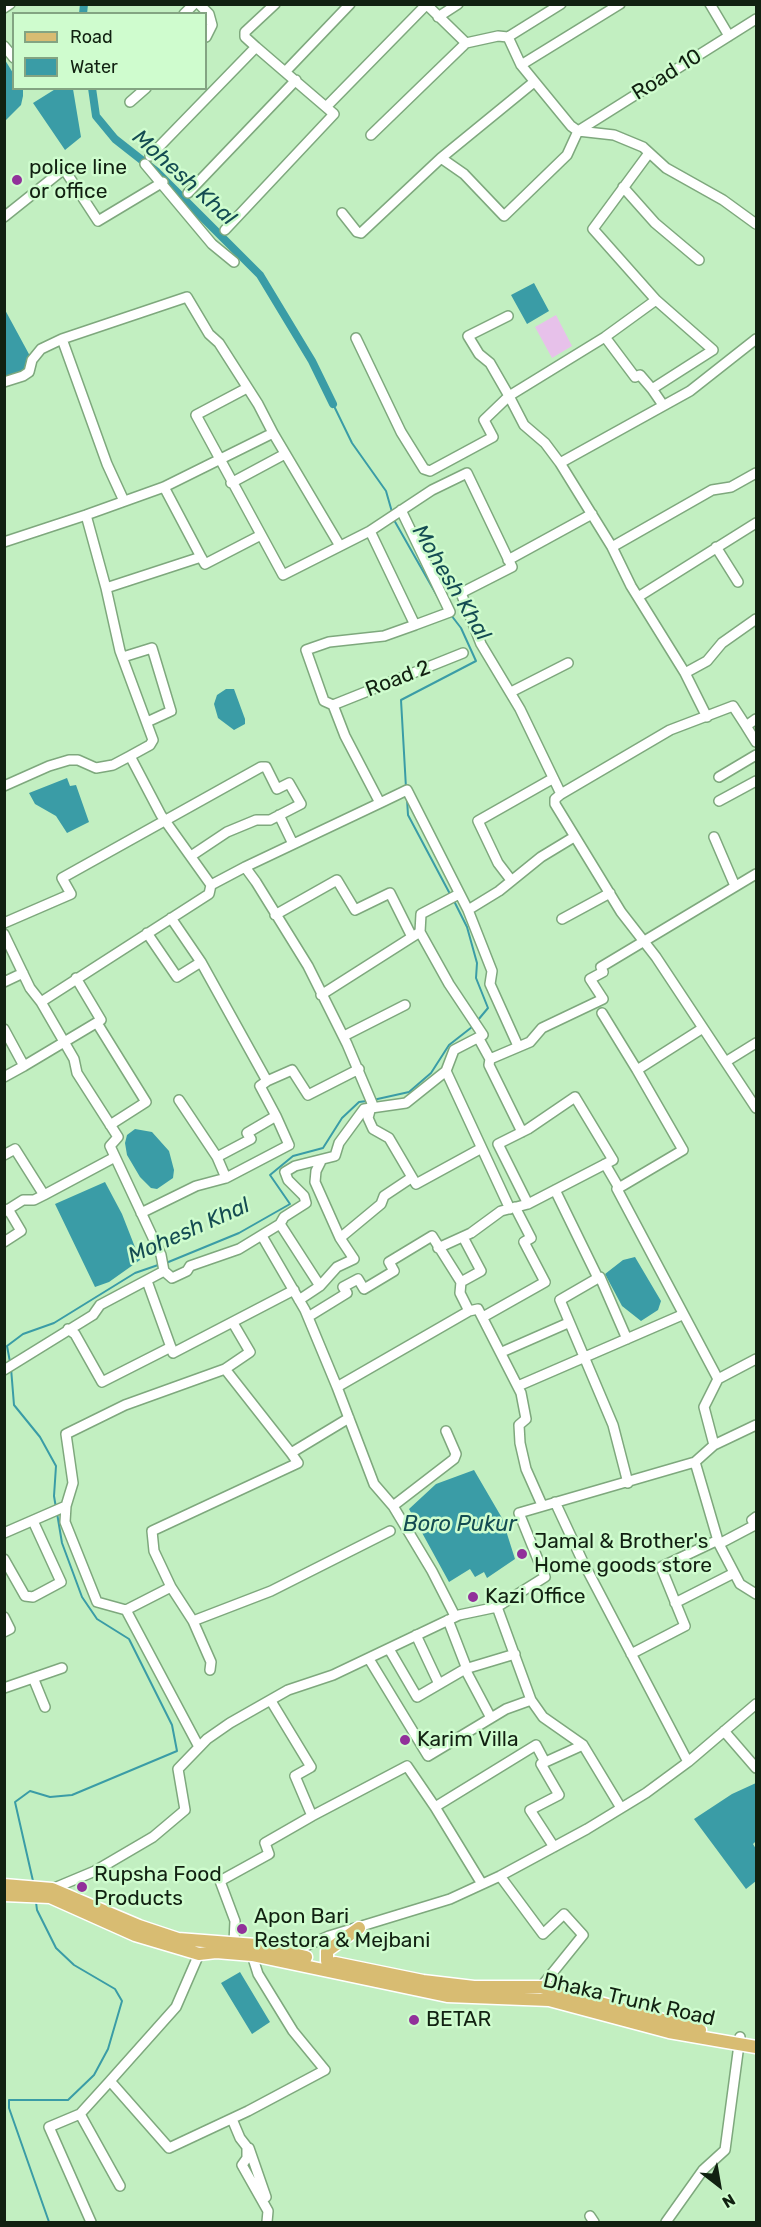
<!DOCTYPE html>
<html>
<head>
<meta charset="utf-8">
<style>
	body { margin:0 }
	#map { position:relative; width:761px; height:2227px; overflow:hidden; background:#c2efc1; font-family:Rubik,sans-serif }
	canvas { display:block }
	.frame { position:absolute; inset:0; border:6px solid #112111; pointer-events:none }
	.legend { position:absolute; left:12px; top:12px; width:195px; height:78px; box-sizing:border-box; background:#cffcce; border:2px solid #83a482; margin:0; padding:8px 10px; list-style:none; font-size:18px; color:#112111 }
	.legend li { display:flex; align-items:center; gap:12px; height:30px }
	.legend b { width:30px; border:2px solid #83a482 }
	.north { position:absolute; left:689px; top:2155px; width:60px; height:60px; -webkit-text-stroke:4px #cffcce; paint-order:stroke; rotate:149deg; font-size:16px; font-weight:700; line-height:24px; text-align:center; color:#112111 }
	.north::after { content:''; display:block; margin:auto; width:21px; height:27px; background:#112111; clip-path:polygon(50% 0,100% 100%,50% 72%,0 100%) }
</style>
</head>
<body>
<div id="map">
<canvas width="761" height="2227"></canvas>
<div class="frame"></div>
<ul class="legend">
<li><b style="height:8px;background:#d8bc72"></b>Road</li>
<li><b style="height:16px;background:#3a9ca6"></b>Water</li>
</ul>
<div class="north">N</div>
</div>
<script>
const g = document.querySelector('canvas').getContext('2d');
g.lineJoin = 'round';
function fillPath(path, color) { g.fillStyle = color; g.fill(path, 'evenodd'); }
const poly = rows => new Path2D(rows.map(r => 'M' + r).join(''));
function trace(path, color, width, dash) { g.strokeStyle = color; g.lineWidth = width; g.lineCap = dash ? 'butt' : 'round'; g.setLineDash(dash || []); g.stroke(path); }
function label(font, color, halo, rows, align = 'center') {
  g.font = font + ' Rubik,sans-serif'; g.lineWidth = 5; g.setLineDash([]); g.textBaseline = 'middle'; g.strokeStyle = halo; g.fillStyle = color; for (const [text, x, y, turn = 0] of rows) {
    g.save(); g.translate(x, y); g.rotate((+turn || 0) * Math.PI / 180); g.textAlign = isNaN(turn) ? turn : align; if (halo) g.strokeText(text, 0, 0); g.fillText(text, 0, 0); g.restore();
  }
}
const green = poly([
	[556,315,572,346,552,358,535,327]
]);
const water = poly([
	[5,60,13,73,14,88,23,89,23,96,21,105,5,121],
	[57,88,73,89,81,137,65,150,33,103],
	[534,283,549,311,527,324,511,295],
	[4,308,30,356,25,371,6,376],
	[226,689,234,689,245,719,245,724,234,730,218,718,214,704,217,695],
	[67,778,70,786,76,785,89,822,67,833,56,816,35,804,29,793],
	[135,1129,152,1132,169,1151,174,1170,173,1178,157,1189,151,1188,140,1177,127,1155,125,1143,127,1135],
	[105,1182,122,1214,140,1260,109,1282,95,1287,55,1204],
	[635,1257,661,1301,658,1310,641,1321,622,1306,605,1274,623,1260],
	[474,1470,502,1518,515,1559,487,1578,484,1572,475,1577,470,1569,449,1582,409,1509,436,1484],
	[756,1783,756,1841,753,1844,756,1849,756,1881,746,1889,694,1819,732,1794],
	[240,1972,270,2022,252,2034,221,1983]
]);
const stream = poly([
	[333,404,352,443,386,491,392,512],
	[394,520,440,601],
	[406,788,401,700,476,661,461,628,451,615],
	[407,799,408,815,450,894],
	[453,899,467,927,477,963,476,978,488,1008,478,1020],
	[373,1100,409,1092,431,1073,449,1045,472,1027],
	[166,1263,239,1233,290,1204,270,1175,293,1156,323,1148,342,1118,359,1102,367,1101],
	[10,1362,7,1346,23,1334,54,1323,135,1273,161,1264],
	[11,1368,14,1405,40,1437,56,1466,54,1496,56,1508],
	[33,1881,15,1802,30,1791,50,1797,72,1795,177,1751,172,1725,129,1639,97,1619,82,1597,62,1543,57,1513],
	[36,1902,37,1910,56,1948,74,1965,115,1989,122,2001,108,2049,94,2075,68,2100,9,2100,9,2108,49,2222]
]);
const canal = poly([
	[83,14,84,4],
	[92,88,96,116,115,139,157,172,260,275,312,361,333,404]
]);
const minor = poly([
	[199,4,209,14,212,25,206,37],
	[426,4,466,43,498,36,508,37,521,65,571,126,578,131,614,135,643,147,666,168,723,200,756,224],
	[710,4,729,36],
	[4,8,10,4],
	[184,14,194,4],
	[438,17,458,4],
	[508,37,561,4],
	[4,46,14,58],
	[256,47,245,37,245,32,275,4],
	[521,65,620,4],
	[534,82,441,158,464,174,504,216,567,155,578,131,756,19],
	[130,102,146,88],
	[327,106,426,5],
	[371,135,466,43],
	[649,153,593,229,656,300,605,337,509,396,524,425,545,443,560,463,612,547,631,586,685,673,707,717],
	[150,156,256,47,285,72],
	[145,164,212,244,234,262],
	[623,187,655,223,699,260],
	[188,193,296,80],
	[342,213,357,232,361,233,441,158],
	[4,217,64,169,98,221,163,182],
	[225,230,334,114,285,72,350,4],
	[656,300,713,350,652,389,663,405],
	[605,337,635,377,640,375,652,389],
	[356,338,401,432,424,469,430,471,493,437,484,420,509,396,490,363,479,354,468,336,508,316],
	[4,382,23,376,29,372,32,360,41,349,62,339],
	[247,388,196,415,283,575,370,531,432,490,467,473,512,567,461,593,481,644,520,709,561,794],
	[273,433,340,546],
	[560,463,690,391,756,339],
	[231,483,285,454],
	[164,487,201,557],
	[86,515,106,588],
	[370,531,415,625,450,612,401,510],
	[4,542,86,515,164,487,273,433,258,404,219,343,209,334,187,297,62,339,107,464,124,501],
	[612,547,712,490,731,487,756,473],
	[716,547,738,582],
	[508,560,592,514],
	[638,597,756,523],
	[415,625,384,636,329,642,306,650,324,701,333,705,345,736,380,803,407,790,468,910],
	[123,657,152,648,171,711,147,722],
	[685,673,707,661,722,643,756,619],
	[511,692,568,663],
	[333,705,463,653],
	[756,719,746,726,756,742],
	[746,726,733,706,670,730,561,794,555,799,555,804,621,912,656,957,756,1108],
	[130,756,150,745,153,740,120,651,106,588,201,557,205,564,261,535],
	[719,777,756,755],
	[4,786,49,766,69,760,78,760,96,768,113,765,130,756,161,815,211,885,245,867,256,882,308,966,347,1044,372,1103,368,1118,373,1129,389,1138,416,1184,480,1149],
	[719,801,756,781],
	[279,815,293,844],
	[714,837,735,886],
	[245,867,380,803],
	[511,880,498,863,478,821,552,779],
	[275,915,337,880,355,910,390,893,412,937],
	[171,918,201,962],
	[562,919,610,893],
	[4,923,71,894,62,878,261,767,266,767,277,789,289,783,301,804,270,820,256,820,227,832,191,856],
	[420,932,421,914,459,894],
	[147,933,177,977,201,962,267,1081,292,1070,308,1095,359,1069],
	[4,934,30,988,41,1002,209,894,211,885],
	[4,982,23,973],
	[602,1013,637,1070],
	[97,1023,146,1102,110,1125],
	[703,1028,637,1070,683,1150,617,1189,718,1379],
	[4,1029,24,1066,4,1077],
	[344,1036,405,1005],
	[479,1039,490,1059,530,1042,542,1028,603,999,590,979,603,972,601,967,756,874],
	[518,1046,490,984,492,971,468,910,499,891,541,857,574,837],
	[490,1059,489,1065,522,1132],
	[727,1061,756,1043],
	[24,1066,101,1020,76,978],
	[446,1071,510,1209],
	[267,1081,260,1086,276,1116],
	[179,1100,217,1157],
	[4,1155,15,1149,44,1195,115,1157],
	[321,1161,316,1171,315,1182,340,1238],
	[605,1164,619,1188],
	[555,1190,598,1278,560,1300,613,1425,628,1483],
	[4,1212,23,1200,34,1200,44,1195],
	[141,1213,196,1186,226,1178,217,1157,251,1139,247,1133,276,1116,289,1145,226,1178],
	[280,1224,320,1286],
	[262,1236,305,1310,337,1387],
	[463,1237,481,1271,461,1282,460,1293,469,1311],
	[4,1242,21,1231,8,1209],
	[438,1248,471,1233,501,1211,528,1204,498,1144,528,1129,575,1097,613,1160,528,1204],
	[164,1271,172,1278,187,1271,190,1266,239,1249,280,1224,284,1217,306,1203,304,1196,288,1180,285,1172,295,1166,335,1156,339,1143,364,1109,406,1103,446,1071,454,1050,483,1035,449,984,420,932,321,995],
	[598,1278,600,1277,627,1339],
	[147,1281,173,1353,294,1290],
	[299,1300,320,1286,337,1267,354,1259,340,1238,381,1204,384,1196,411,1178],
	[308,1317,347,1293,343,1287,358,1279,364,1289,394,1271,389,1262,432,1236,461,1282],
	[483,1317,545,1282,524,1242,531,1238,515,1207],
	[68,1329,75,1334,102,1382,171,1347],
	[502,1352,568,1323],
	[225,1369,291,1453],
	[4,1370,93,1315,100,1305,164,1271,161,1255,110,1146,118,1137,77,1073,74,1059,41,1002],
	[518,1386,682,1315],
	[446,1431,456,1454,454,1459,393,1506,432,1571,455,1616],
	[714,1445,704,1407,718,1379,756,1359],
	[695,1462,719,1544,740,1584,756,1594],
	[555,1502,582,1560,688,1762],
	[66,1506,73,1483,66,1434,125,1405,225,1369,250,1352,233,1323],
	[393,1506,374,1484,337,1387,469,1311,478,1309,521,1393,526,1419,519,1425,520,1443,526,1469,542,1505],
	[4,1533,66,1506,65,1522,97,1602,126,1610],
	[719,1544,755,1525,752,1520,756,1517],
	[4,1559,25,1596,33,1597,61,1582,33,1521],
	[171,1587,154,1551,152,1531,298,1463,291,1453,349,1418],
	[675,1603,734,1573],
	[497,1607,545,1577,519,1513,695,1462,714,1445,756,1425],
	[4,1617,10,1629,4,1632],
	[448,1620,467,1669],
	[193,1621,271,1591,390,1531],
	[416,1635,439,1684],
	[389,1649,417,1697,465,1669,515,1654],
	[631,1654,685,1626,661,1567,718,1540],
	[369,1659,428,1756,506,1709,531,1700],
	[465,1669,491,1718],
	[34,1680,45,1707],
	[4,1688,62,1668],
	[271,1701,311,1767,295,1776,312,1816,407,1766,435,1807],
	[724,1731,756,1768],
	[199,1747,126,1610,171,1587,193,1621,211,1662,210,1670],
	[554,1847,530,1810,559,1795,541,1764,583,1745],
	[500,1876,543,1934,564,1914,583,1935,541,1987],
	[482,1884,435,1807,536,1745,545,1762],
	[52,1889,95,1871,153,1837,185,1810,178,1769,207,1739,230,1723,288,1690,333,1675,459,1615,497,1607,531,1700,543,1717,583,1745,621,1808],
	[234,1943,235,1921,220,1881,269,1854,265,1843,312,1816],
	[199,1954,176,2007,110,2081,169,2148,248,2111,325,2070,293,2031,258,1974,252,1955],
	[287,1954,329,1936,450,1899,500,1876,587,1829,646,1793,688,1762,756,1704],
	[110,2081,80,2114,120,2186],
	[80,2114,49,2127,91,2222],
	[232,2119,240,2138,247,2147,247,2158,242,2165,268,2211,267,2222],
	[249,2148,266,2197],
	[590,2216,594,2222],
	[666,2222,703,2170,725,2150,740,2037]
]);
const major = poly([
	[4,1885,52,1889,139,1926,178,1939,256,1945,306,1957],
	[4,1895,50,1897,135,1935,199,1954,216,1952,252,1955,447,1996,549,2000,669,2032,756,2047],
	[327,1961,327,1951,359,1928],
	[335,1963,423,1981,474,1987,541,1987,700,2030]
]);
const markers = [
	[17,180,6,"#91319a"],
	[522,1554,6,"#91319a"],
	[473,1597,6,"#91319a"],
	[405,1740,6,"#91319a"],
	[82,1887,6,"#91319a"],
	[242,1929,6,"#91319a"],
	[414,2020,6,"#91319a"]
];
const streetNames = [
	["Road 10",667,75,-32],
	["Road 2",398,679,-21],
	["Dhaka Trunk Road",629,2000,13]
];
const poiNames = [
	["police line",29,168],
	["or office",29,192],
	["Jamal & Brother's",534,1542],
	["Home goods store",534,1566],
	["Kazi Office",485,1597],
	["Karim Villa",417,1740],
	["Rupsha Food",94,1875],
	["Products",94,1899],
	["Apon Bari",254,1917],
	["Restora & Mejbani",254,1941],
	["BETAR",426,2020]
];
const waterNames = [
	["Mohesh Khal",184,178,42],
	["Mohesh Khal",451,583,59],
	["Mohesh Khal",189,1231,-24],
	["Boro Pukur",460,1525]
];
fillPath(green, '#e7c1ea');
fillPath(water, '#3a9ca6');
trace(stream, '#3a9ca6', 2);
trace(canal, '#3a9ca6', 8);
trace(minor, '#7ea87d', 12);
trace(major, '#fff', 15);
trace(minor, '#fff', 9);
trace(major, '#d8bc72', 12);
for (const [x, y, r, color] of markers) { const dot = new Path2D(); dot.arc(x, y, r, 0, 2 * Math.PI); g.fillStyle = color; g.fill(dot); trace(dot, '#cffcce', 2); }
label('21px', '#112111', '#cffcce', streetNames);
label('21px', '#112111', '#cffcce', poiNames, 'left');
label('italic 22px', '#144c52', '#cffcce', waterNames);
</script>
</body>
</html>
